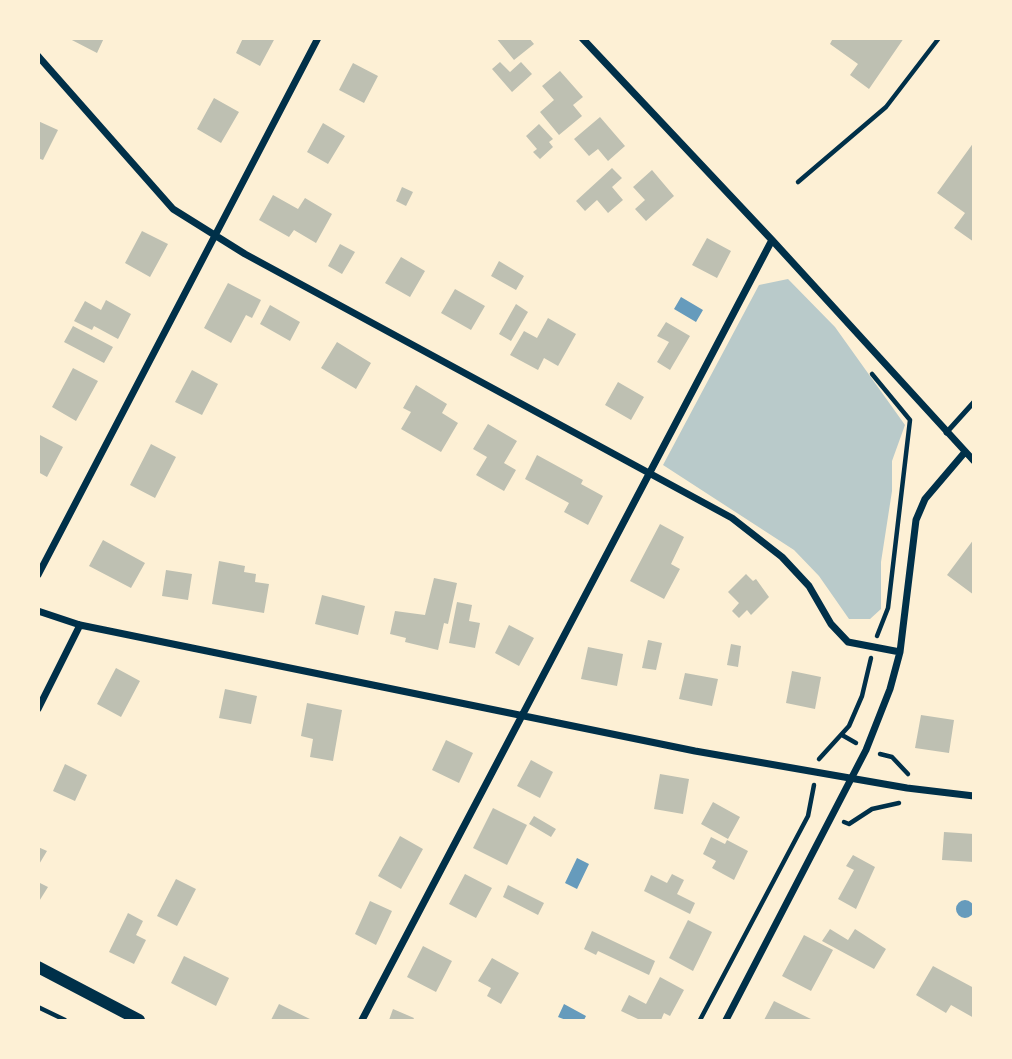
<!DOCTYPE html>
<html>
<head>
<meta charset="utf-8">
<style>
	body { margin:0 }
	#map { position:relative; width:1012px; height:1059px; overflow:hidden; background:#fdf0d5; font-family:Mulish,sans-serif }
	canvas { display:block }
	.frame { position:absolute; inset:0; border:40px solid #fdf0d5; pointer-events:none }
</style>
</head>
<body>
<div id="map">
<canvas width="1012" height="1059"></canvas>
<div class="frame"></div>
</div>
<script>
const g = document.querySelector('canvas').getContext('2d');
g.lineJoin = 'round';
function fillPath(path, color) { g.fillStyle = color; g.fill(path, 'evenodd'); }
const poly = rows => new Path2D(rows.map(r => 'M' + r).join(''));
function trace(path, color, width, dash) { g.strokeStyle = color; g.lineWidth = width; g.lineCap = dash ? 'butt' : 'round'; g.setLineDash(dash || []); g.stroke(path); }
const green = poly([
	[788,279,835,327,905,425,892,461,892,491,881,562,881,609,870,619,849,619,819,576,794,550,663,465,759,285]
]);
const water = poly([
	[681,297,703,310,696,322,674,309],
	[577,858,589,864,577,889,565,883],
	'956 909a9 9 0 1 1 18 0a9 9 0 1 1-18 0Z',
	[564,1004,586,1016,584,1020,566,1020,558,1017]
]);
const building = poly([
	[68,38,104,38,97,53],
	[243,38,275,38,260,66,236,53],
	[496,38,529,38,534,44,514,60],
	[833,38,904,38,869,89,850,75,858,64,830,44],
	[500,62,510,72,521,62,532,74,512,92,492,69],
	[353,63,378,76,364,103,339,90],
	[560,71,583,97,573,105,582,116,559,135,540,112,554,100,542,86],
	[214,98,239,112,221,143,197,129],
	[600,117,625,146,608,161,598,149,589,156,574,139],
	[38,121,58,130,43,160,38,158],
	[323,123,345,136,328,164,307,152],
	[539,124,553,139,549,142,553,147,540,159,533,152,537,149,526,136],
	[974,142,974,242,954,228,965,213,937,193],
	[612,168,622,178,612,187,623,200,608,213,597,200,585,211,576,201],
	[652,170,674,196,646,221,635,209,645,200,633,187],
	[402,187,413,192,406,206,396,201],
	[273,195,298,209,305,198,332,214,316,243,294,230,289,237,259,220],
	[142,231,168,244,150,277,125,263],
	[707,238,731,251,717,278,692,265],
	[340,244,355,252,342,274,328,266],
	[401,257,425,271,410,297,385,283],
	[499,261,524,276,516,290,491,276],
	[228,283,261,300,252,318,246,315,231,343,204,328],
	[455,289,485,306,471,330,441,313],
	[106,300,131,314,118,339,94,326,92,330,74,321,85,301,101,310],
	[516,304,528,312,511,341,499,334],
	[270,305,300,322,290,341,260,324],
	[548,318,576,334,558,366,544,358,538,370,510,355,524,331,537,338],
	[666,322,690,336,670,370,657,362,669,342,657,336],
	[73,326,113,347,104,363,64,342],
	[337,342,371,363,356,389,321,368],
	[73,368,98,381,76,421,52,407],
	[192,370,218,384,202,415,175,402],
	[618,382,644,397,631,420,605,405],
	[416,385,447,404,442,413,458,423,441,452,401,429,411,412,403,408],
	[488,424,517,441,504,463,516,470,504,491,476,475,487,457,473,449],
	[38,434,63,447,47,477,38,472],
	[151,444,176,457,155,498,130,485],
	[537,455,583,480,581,484,603,496,588,525,564,512,569,503,525,479],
	[660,524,684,537,671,564,680,569,664,599,630,581],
	[974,539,974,595,947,575],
	[103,540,145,563,131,588,89,566],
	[219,561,245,566,244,572,256,574,255,582,269,584,264,613,212,604],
	[166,570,192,574,188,600,162,596],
	[746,574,753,581,756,579,769,597,751,615,747,610,739,618,732,611,739,603,728,592],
	[434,578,457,583,448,624,444,623,438,650,405,642,406,638,390,634,395,611,425,615],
	[322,595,365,606,358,635,315,624],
	[457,602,472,605,469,621,480,623,475,648,449,643],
	[509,625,534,638,519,666,495,653],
	[648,640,662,643,656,670,642,668],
	[731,644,741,646,738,667,727,665],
	[588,647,623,654,617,686,581,679],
	[116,668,140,681,121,717,97,704],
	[792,671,821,677,815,709,786,703],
	[685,673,718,679,712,706,679,699],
	[225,689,257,696,251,724,219,718],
	[307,703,342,710,333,761,310,757,313,739,301,736],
	[921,715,954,720,949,753,915,748],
	[446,740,473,753,459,783,432,770],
	[531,760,553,772,540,798,517,786],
	[65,764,87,775,75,801,53,791],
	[660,774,689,779,683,814,654,809],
	[713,802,740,817,728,839,701,824],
	[493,808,527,825,507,865,473,848],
	[534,816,556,829,551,837,529,824],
	[944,832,974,834,974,862,942,860],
	[400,836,423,849,401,889,378,876],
	[711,837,725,844,727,840,748,851,734,880,712,868,716,861,703,854],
	[38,847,47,851,38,866],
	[853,855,875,867,856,909,838,899,854,870,846,866],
	[465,874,492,888,476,918,449,904],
	[672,874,684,880,677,894,695,903,690,914,644,891,651,875,667,883],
	[176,879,196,889,177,926,157,916],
	[38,882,48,887,38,903],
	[508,885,544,903,538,915,503,897],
	[370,901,392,911,376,945,355,934],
	[128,913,143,921,136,935,146,940,134,964,109,952],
	[688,920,712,932,693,971,669,958],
	[830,929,848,940,855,929,886,949,874,969,822,941],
	[592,931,655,961,649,975,598,951,596,955,584,949],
	[804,935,833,950,811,991,782,976],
	[423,946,452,961,436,992,407,977],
	[184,956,229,978,216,1006,171,983],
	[492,958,519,973,501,1004,487,996,491,988,478,981],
	[933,966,974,988,974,1018,951,1005,946,1013,916,995],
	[660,977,684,990,670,1016,664,1013,661,1020,640,1020,621,1011,629,995,646,1004],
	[774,1001,813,1020,764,1020],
	[279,1004,312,1020,271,1020],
	[393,1009,414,1018,413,1020,389,1020]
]);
const path = poly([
	[798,182,886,107,939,38],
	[872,374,910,420,888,608,877,636],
	[842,735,856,743],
	[880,754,892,757,908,774],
	[819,759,849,726,862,696,871,658],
	[844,822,849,824,872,809,899,803],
	[38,1007,65,1020],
	[700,1020,808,816,814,785]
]);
const service = poly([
	[946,433,974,402]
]);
const minor = poly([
	[582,38,772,240,974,461],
	[38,56,173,209,245,254,732,518,782,557,809,586,831,624,848,642,900,652],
	[38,575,318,38],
	[38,611,80,625,695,751,907,788,974,796],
	[38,709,80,625],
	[362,1020,772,240],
	[726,1020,866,750,890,689,900,652,916,520,925,499,965,452]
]);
const tertiary = poly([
	[38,967,139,1020]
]);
fillPath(green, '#b9caca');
fillPath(water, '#669bbc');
fillPath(building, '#bec0b2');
trace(path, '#003049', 4.5);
trace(service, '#003049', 5);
trace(minor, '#003049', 7);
trace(tertiary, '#003049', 12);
</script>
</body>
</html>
